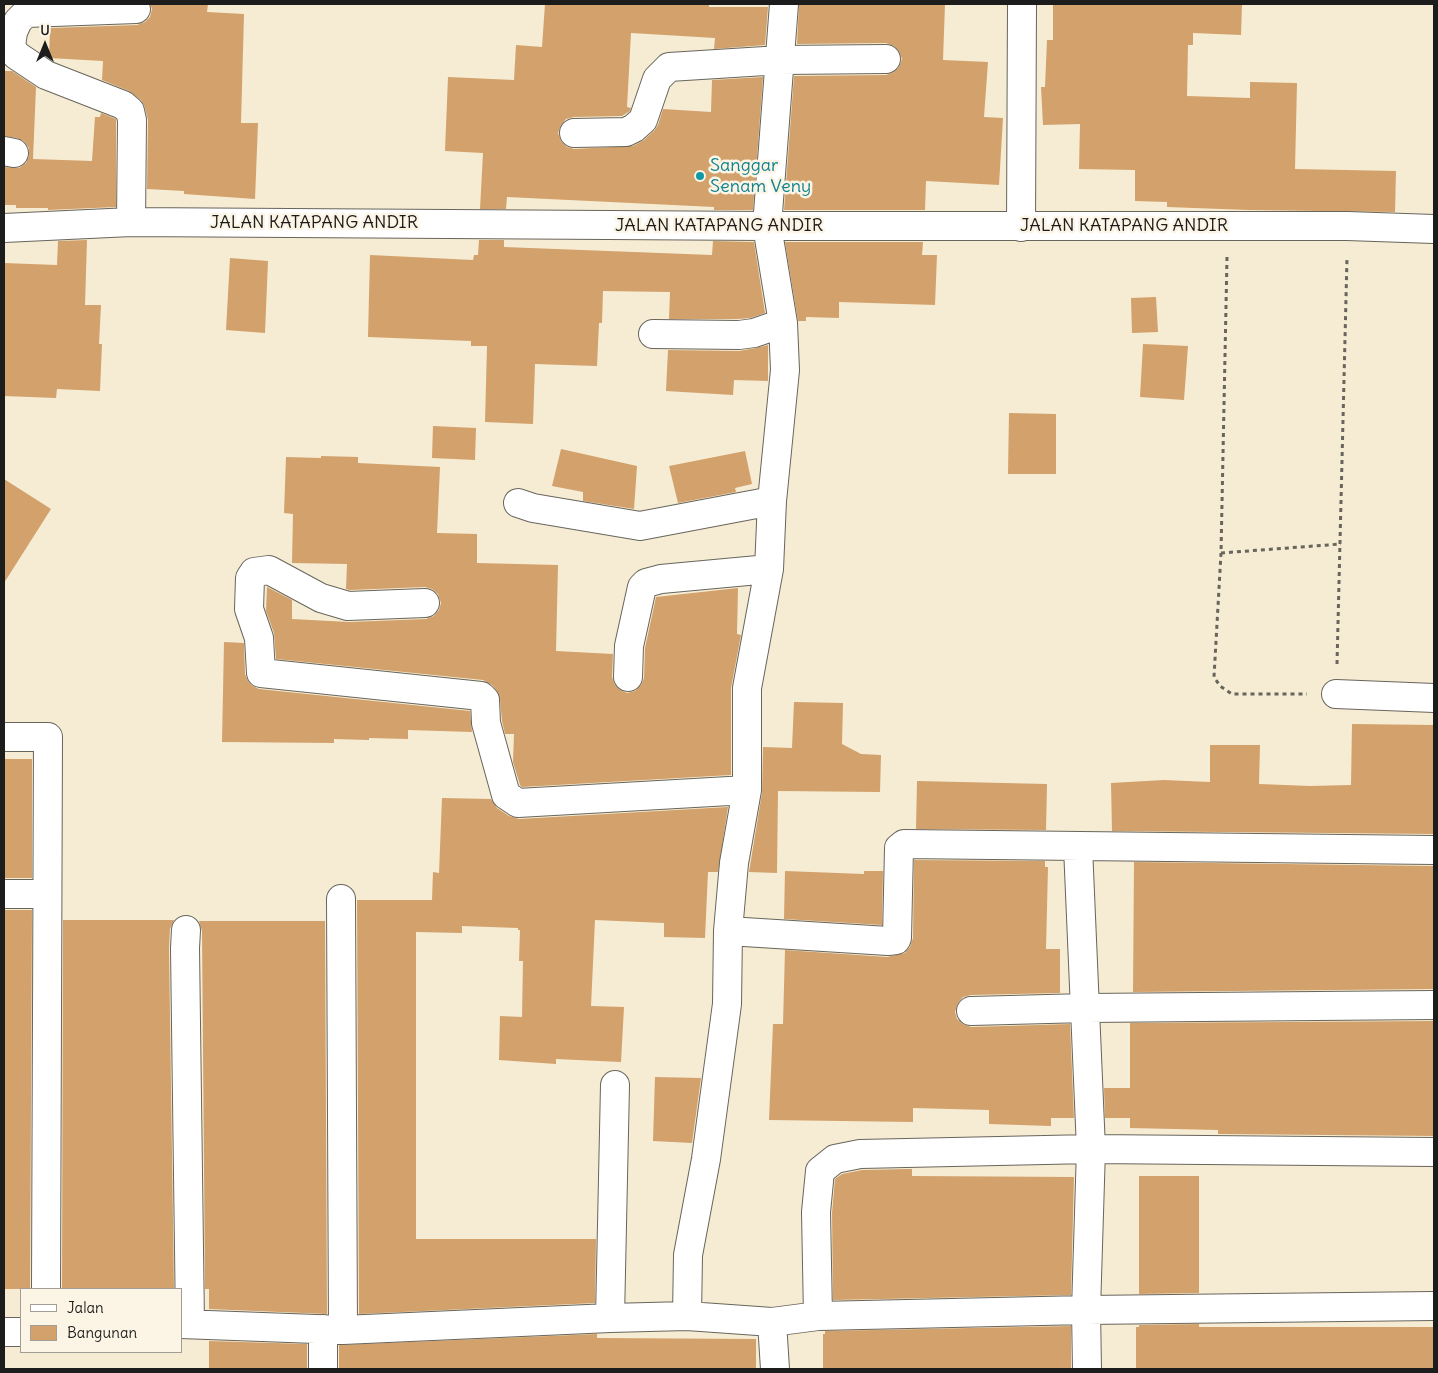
<!DOCTYPE html>
<html>
<head>
<meta charset="utf-8">
<style>
	body { margin:0 }
	#map { position:relative; width:1438px; height:1373px; overflow:hidden; background:#f5ecd3; font-family:Delius,sans-serif }
	canvas { display:block }
	.frame { position:absolute; inset:0; border:5px solid #1c1c1c; pointer-events:none }
	.legend { position:absolute; left:20px; top:1288px; width:162px; height:65px; box-sizing:border-box; background:#fcf5e5; border:1px solid #a29e95; margin:0; padding:6px 9px; list-style:none; font-size:15px; color:#1c1c1c }
	.legend li { display:flex; align-items:center; gap:10px; height:25px }
	.legend b { width:25px; border:1px solid #a29e95 }
	.north { position:absolute; left:20px; top:20px; width:50px; height:50px; -webkit-text-stroke:4px #fcf5e5; paint-order:stroke; rotate:0deg; font-size:14px; font-weight:700; line-height:20px; text-align:center; color:#1c1c1c }
	.north::after { content:''; display:block; margin:auto; width:18px; height:22px; background:#1c1c1c; clip-path:polygon(50% 0,100% 100%,50% 72%,0 100%) }
</style>
</head>
<body>
<div id="map">
<canvas width="1438" height="1373"></canvas>
<div class="frame"></div>
<ul class="legend">
<li><b style="height:6px;background:#fff"></b>Jalan</li>
<li><b style="height:14px;background:#d3a16b"></b>Bangunan</li>
</ul>
<div class="north">U</div>
</div>
<script>
const g = document.querySelector('canvas').getContext('2d');
g.lineJoin = 'round';
function fillPath(path, color) { g.fillStyle = color; g.fill(path, 'evenodd'); }
const poly = rows => new Path2D(rows.map(r => 'M' + r).join(''));
function trace(path, color, width, dash) { g.strokeStyle = color; g.lineWidth = width; g.lineCap = dash ? 'butt' : 'round'; g.setLineDash(dash || []); g.stroke(path); }
function label(font, color, halo, rows, align = 'center') {
  g.font = font + ' Delius,sans-serif'; g.lineWidth = 5; g.setLineDash([]); g.textBaseline = 'middle'; g.strokeStyle = halo; g.fillStyle = color; for (const [text, x, y, turn = 0] of rows) {
    g.save(); g.translate(x, y); g.rotate((+turn || 0) * Math.PI / 180); g.textAlign = isNaN(turn) ? turn : align; if (halo) g.strokeText(text, 0, 0); g.fillText(text, 0, 0); g.restore();
  }
}
const building = poly([
	[150,4,208,4,207,12,244,14,241,123,258,123,255,199,184,194,184,191,147,189,148,120,145,108,141,100,129,91,102,80,103,61,49,58,50,28,137,25,145,22,150,17,152,9],
	[545,4,709,4,709,7,768,7,765,45,714,49,715,38,631,33,627,107,631,108,630,111,622,116,574,117,566,119,561,125,558,133,561,141,567,147,574,149,633,146,644,140,654,131,658,125,663,109,711,112,712,80,763,77,753,210,714,210,714,207,507,197,506,209,480,209,483,153,445,151,448,77,514,80,516,45,542,47],
	[799,4,945,4,943,60,988,62,984,117,1003,118,999,185,926,181,925,210,784,210,794,76,886,75,894,72,899,67,902,59,899,51,894,46,886,43,797,44],
	[1053,4,1242,4,1241,35,1193,33,1193,45,1188,45,1187,96,1250,98,1250,82,1297,83,1295,169,1396,171,1395,212,1249,210,1167,207,1167,202,1135,201,1135,170,1079,169,1080,124,1043,125,1041,87,1045,87,1047,40,1053,40],
	[4,71,12,71,36,87,33,159,92,161,95,117,100,117,101,113,116,119,116,207,48,210,48,208,16,208,16,205,4,205,4,167,19,168,26,163,29,156,29,148,24,141,17,138,4,136],
	[87,240,85,305,101,305,99,344,102,344,100,391,57,389,56,398,4,396,4,263,57,265,58,241],
	[479,240,504,240,504,247,712,255,713,241,754,242,765,313,750,318,738,319,669,319,670,292,603,291,602,323,599,323,597,366,535,364,533,424,485,422,487,346,471,346,471,341,368,337,370,255,473,260,474,255,478,255],
	[785,242,923,242,922,255,937,255,935,305,839,302,839,318,806,317,806,321,798,321],
	[230,258,268,261,265,333,226,330],
	[1156,297,1158,332,1132,333,1131,298],
	[1143,344,1188,346,1184,400,1140,397],
	[768,345,768,381,734,380,733,395,666,391,668,350,739,351,756,348],
	[1009,413,1056,414,1056,474,1008,474],
	[433,426,476,428,475,460,432,458],
	[561,449,637,466,634,509,583,501,583,492,552,486],
	[745,451,752,484,735,488,736,492,678,503,669,466],
	[321,456,358,457,358,463,440,467,437,533,477,534,477,563,558,565,556,651,613,654,612,677,615,685,620,690,627,693,635,691,641,685,644,678,645,648,656,597,738,588,737,634,741,635,731,688,731,775,522,787,520,785,513,762,514,734,505,734,502,721,500,699,496,690,492,685,483,680,276,659,274,633,266,611,267,587,292,600,292,619,349,622,426,619,434,616,439,610,441,603,438,594,432,589,425,587,350,590,346,589,347,564,292,563,293,514,284,513,286,457,321,458],
	[4,479,51,509,4,583],
	[224,642,244,643,245,674,248,681,253,686,259,689,470,711,472,732,408,730,408,739,369,738,369,740,334,739,334,743,222,742],
	[794,702,843,703,842,744,861,754,881,755,880,792,778,791,777,873,749,872,762,793,763,747,792,748],
	[1352,724,1434,725,1434,834,1112,831,1111,783,1164,780,1210,782,1210,745,1260,745,1259,784,1310,786,1351,785],
	[4,759,32,759,32,878,4,878],
	[917,781,1047,784,1046,830,916,829],
	[442,798,491,799,497,808,509,816,519,819,728,807,718,872,708,872,705,938,664,937,664,923,595,920,591,1006,624,1007,621,1062,556,1059,556,1064,499,1060,500,1016,522,1017,523,961,519,961,520,930,518,930,518,928,462,926,462,933,416,932,416,1239,596,1239,595,1303,359,1314,357,900,432,900,433,872,439,873],
	[914,860,1045,861,1045,867,1048,867,1046,949,1060,949,1060,993,971,995,963,997,958,1003,955,1012,957,1019,963,1024,971,1027,1070,1024,1074,1118,1051,1118,1051,1126,989,1124,989,1110,913,1108,913,1122,769,1120,773,1024,783,1024,785,950,887,957,905,953,910,947,913,938],
	[1134,862,1434,866,1434,989,1133,992],
	[785,871,864,874,864,871,883,871,882,925,784,919],
	[4,910,32,910,30,1289,4,1289],
	[63,920,174,920,170,929,169,948,174,1289,62,1289],
	[199,921,325,921,327,1314,209,1309,209,1289,205,1289,202,931],
	[1434,1021,1434,1136,1218,1134,1218,1130,1130,1128,1130,1118,1105,1118,1104,1088,1130,1088,1130,1023],
	[655,1077,701,1078,692,1143,653,1141],
	[907,1169,912,1169,912,1176,1074,1177,1071,1295,833,1300,832,1213,835,1179,842,1174,862,1170],
	[1139,1176,1199,1176,1199,1293,1139,1294],
	[1199,1324,1199,1327,1434,1327,1434,1369,1136,1369,1136,1327,1139,1327,1139,1325],
	[1071,1326,1071,1369,823,1369,823,1334,825,1334,825,1331],
	[597,1334,597,1338,756,1339,756,1369,339,1369,339,1345],
	[209,1341,307,1344,307,1369,209,1369]
]);
const path = poly([
	[1227,257,1221,553,1214,677,1220,686,1232,694,1307,694],
	[1221,553,1341,544],
	[1337,664,1347,258]
]);
const minor = poly([
	[574,133,626,132,634,128,643,120,657,79,669,67,781,60,886,59],
	[4,151,14,153],
	[131,222,132,120,130,111,123,105,46,75,16,55,11,46,13,32,18,21,26,13,136,9],
	[1021,227,1022,4],
	[4,228,131,222,767,226,1347,226,1434,229],
	[653,334,739,335,754,333,783,323],
	[518,503,533,508,640,526,772,501],
	[425,603,348,606,321,598,269,570,254,572,250,578,249,609,259,638,261,673,481,696,485,700,486,723,506,795,518,803,747,790,747,688,769,569,772,501,785,370,783,323,767,226,784,4],
	[628,677,629,646,642,587,646,583,661,579,769,569],
	[1336,694,1434,698],
	[4,737,48,737,46,1289],
	[1078,847,1091,1149,1086,1310,1087,1369],
	[4,894,46,894],
	[341,899,343,1330],
	[186,930,185,948,190,1324],
	[728,931,888,941,896,940,897,938,899,848,904,844,1434,850],
	[971,1011,1086,1008,1434,1005],
	[687,1316,688,1255,706,1159,727,1004,728,931,734,863,747,790],
	[818,1316,816,1212,820,1171,835,1159,860,1154,1091,1149,1434,1152],
	[610,1318,615,1085],
	[772,1322,775,1369],
	[181,1324,343,1330,610,1318,687,1316,772,1322,818,1316,1086,1310,1434,1306],
	[323,1329,323,1369],
	[4,1332,21,1332]
]);
const markers = [
	[700,176,5,"#0f9aa8"]
];
const cultureNames = [
	["Sanggar",710,166],
	["Senam Veny",710,187]
];
const streetNames = [
	["JALAN KATAPANG ANDIR",314,223],
	["JALAN KATAPANG ANDIR",719,226],
	["JALAN KATAPANG ANDIR",1124,226]
];
fillPath(building, '#d3a16b');
trace(minor, '#68655c', 30);
trace(path, '#68655c', 3, [4, 4]);
trace(minor, '#fff', 28);
for (const [x, y, r, color] of markers) { const dot = new Path2D(); dot.arc(x, y, r, 0, 2 * Math.PI); g.fillStyle = color; g.fill(dot); trace(dot, '#fcf5e5', 2); }
label('18px', '#0d838f', '#fcf5e5', cultureNames, 'left');
label('18px', '#1c1c1c', '#fcf5e5', streetNames);
</script>
</body>
</html>
